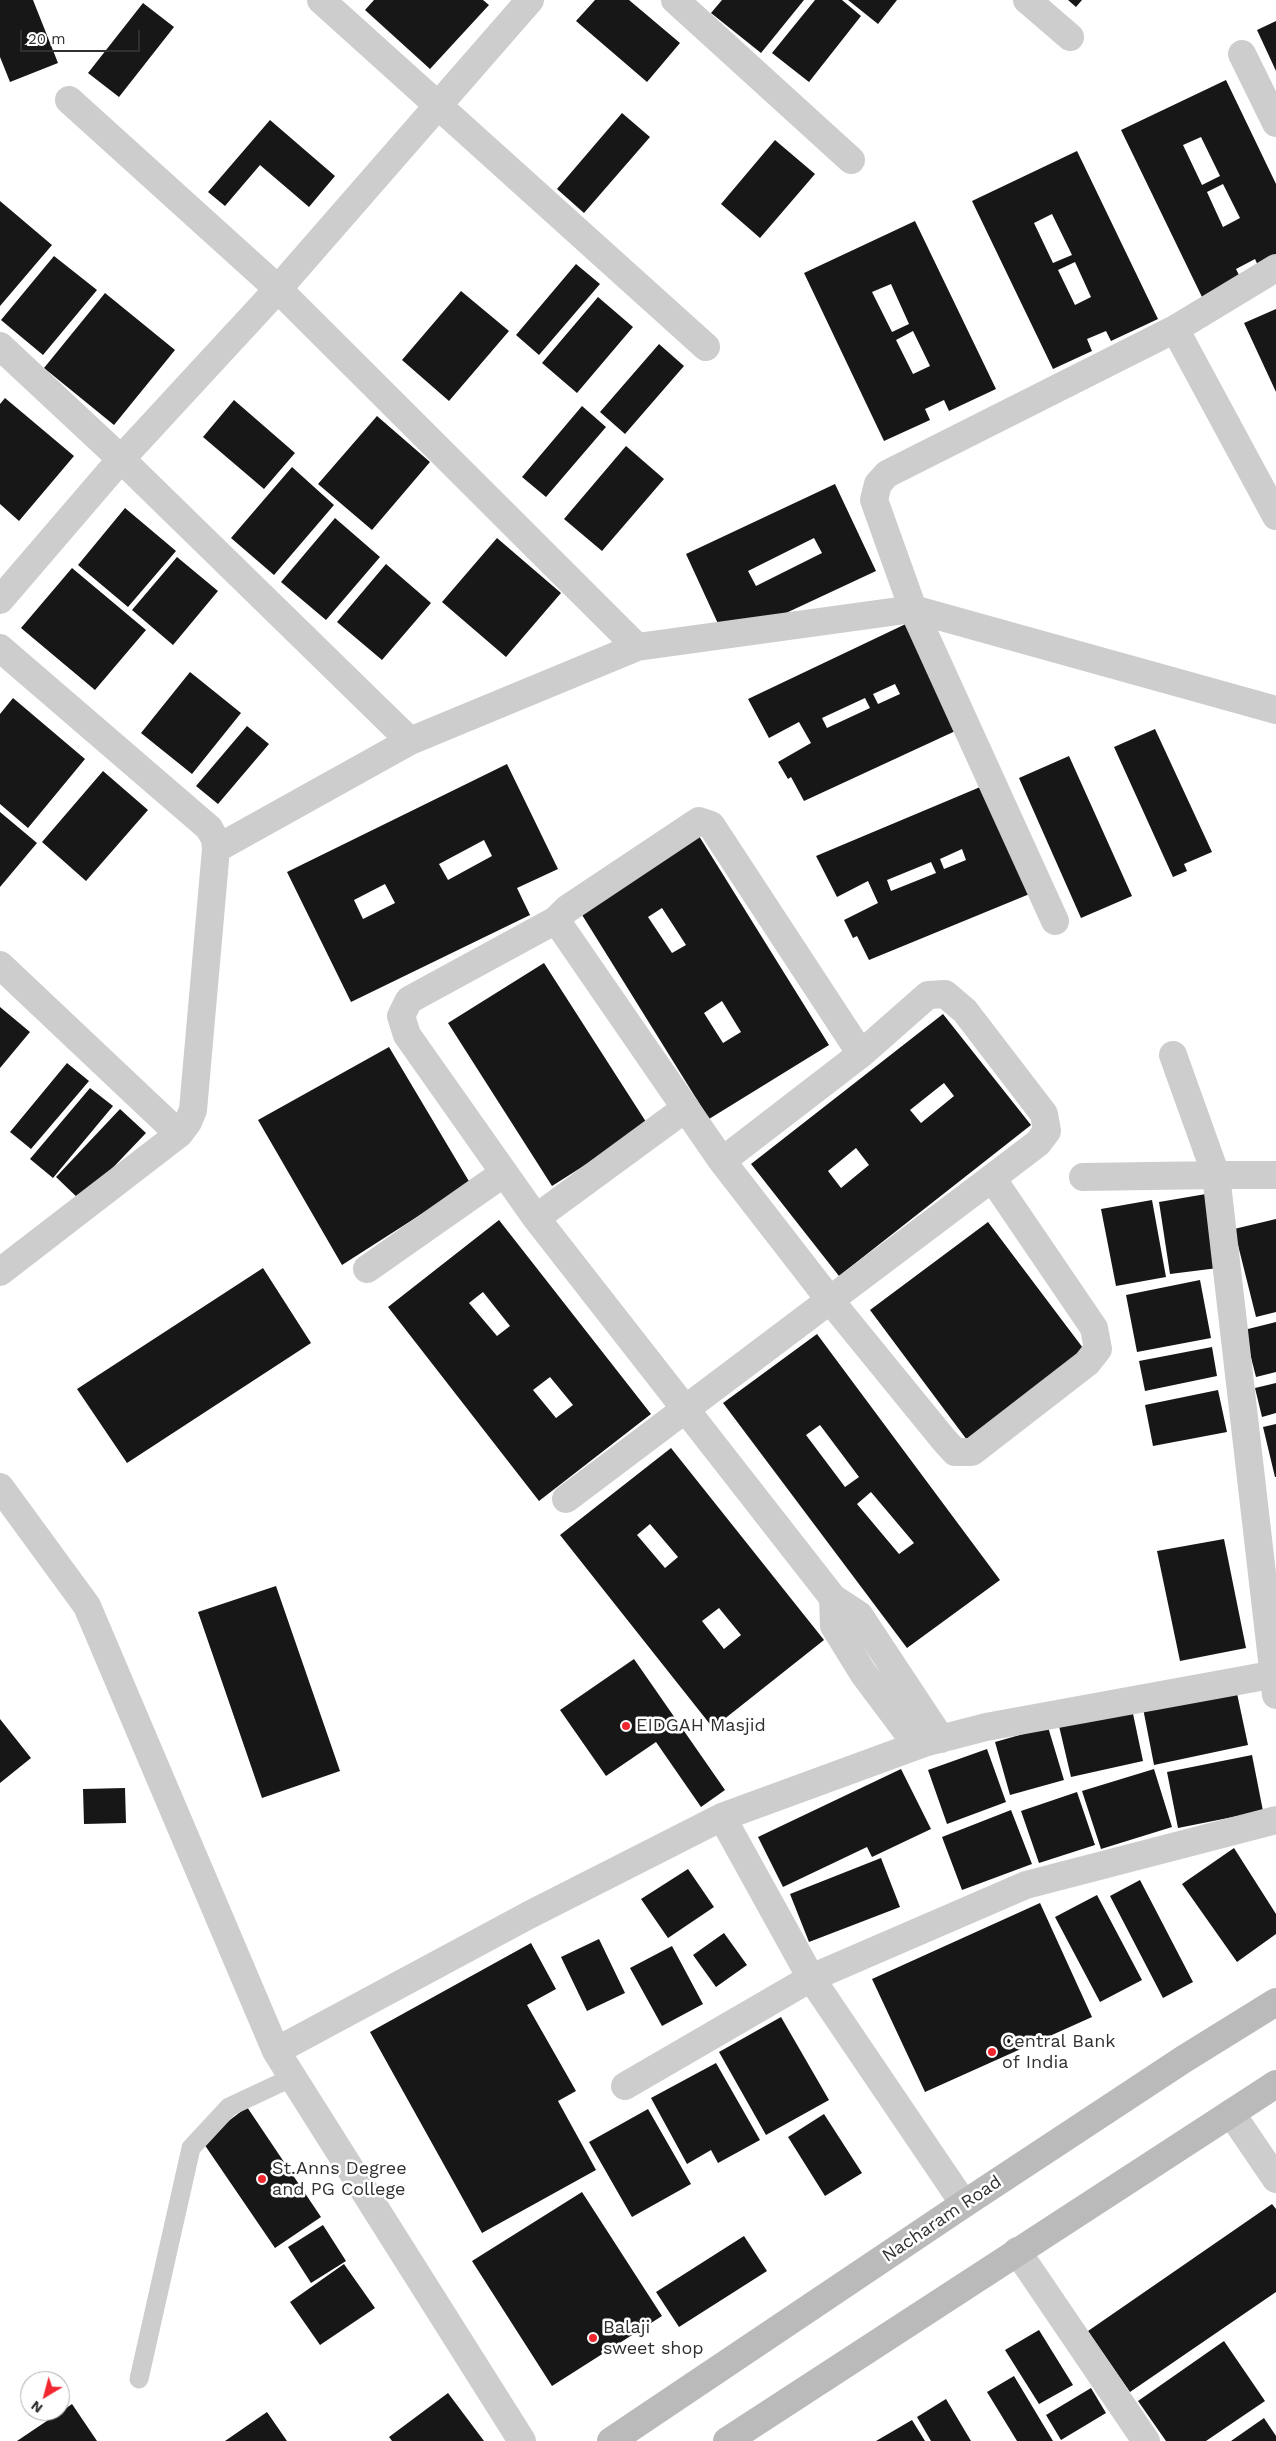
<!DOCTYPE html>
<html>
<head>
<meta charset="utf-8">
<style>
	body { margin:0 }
	#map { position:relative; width:1276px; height:2441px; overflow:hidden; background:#fff; font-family:"Work Sans",sans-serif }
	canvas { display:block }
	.north { position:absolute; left:20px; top:2371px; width:50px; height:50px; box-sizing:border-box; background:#fff; border:1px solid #acacac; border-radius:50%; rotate:217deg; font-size:14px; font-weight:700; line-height:20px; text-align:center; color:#303030 }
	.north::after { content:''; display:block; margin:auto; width:18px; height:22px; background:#f12730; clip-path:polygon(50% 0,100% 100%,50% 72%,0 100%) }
	.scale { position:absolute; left:20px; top:30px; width:120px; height:22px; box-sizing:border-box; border:2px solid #303030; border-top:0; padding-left:6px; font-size:15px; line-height:18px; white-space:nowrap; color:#303030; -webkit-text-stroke:4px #fff; paint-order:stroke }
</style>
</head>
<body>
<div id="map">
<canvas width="1276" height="2441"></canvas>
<div class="north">N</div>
<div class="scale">20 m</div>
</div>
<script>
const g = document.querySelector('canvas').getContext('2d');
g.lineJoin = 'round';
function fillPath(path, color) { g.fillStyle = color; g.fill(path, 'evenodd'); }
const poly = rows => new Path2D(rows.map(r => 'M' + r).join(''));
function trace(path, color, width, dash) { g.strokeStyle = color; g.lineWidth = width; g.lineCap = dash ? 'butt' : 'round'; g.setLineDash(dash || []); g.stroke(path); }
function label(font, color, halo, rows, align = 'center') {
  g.font = font + ' "Work Sans",sans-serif'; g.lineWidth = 5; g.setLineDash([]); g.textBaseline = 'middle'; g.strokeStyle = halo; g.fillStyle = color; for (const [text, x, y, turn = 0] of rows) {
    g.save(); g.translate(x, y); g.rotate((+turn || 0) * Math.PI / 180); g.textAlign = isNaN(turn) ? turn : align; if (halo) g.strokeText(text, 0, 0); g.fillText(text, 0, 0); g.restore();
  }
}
const building = poly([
	[0,0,33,0,58,63,10,82,0,57],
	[374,0,483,0,489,5,430,69,365,10],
	[595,0,629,0,680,43,647,82,576,21],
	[722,0,804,0,761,53,711,13],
	[815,0,842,0,861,16,809,82,772,53],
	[848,0,897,0,878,24],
	[1068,0,1082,0,1076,7],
	[143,3,174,27,119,97,88,73],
	[1276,21,1276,71,1257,30],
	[1226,80,1276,184,1276,263,1260,270,1255,259,1236,269,1241,279,1202,297,1121,130],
	[1201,137,1220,176,1202,185,1183,145],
	[1223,184,1240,218,1223,227,1207,192],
	[622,113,650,137,584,213,557,189],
	[270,120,335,176,309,207,260,165,225,206,208,192],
	[775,140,815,174,760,238,721,204],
	[1077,151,1158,319,1111,341,1106,331,1087,339,1092,351,1053,369,972,201],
	[1052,214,1072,255,1053,263,1034,223],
	[1075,262,1091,297,1075,305,1058,270],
	[0,201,52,245,0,306],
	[915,221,996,389,949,411,944,400,925,409,930,420,884,441,804,273],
	[891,284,909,324,892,332,872,292],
	[913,331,930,366,913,374,896,340],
	[54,256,97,290,43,355,1,320],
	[576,264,600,284,539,355,516,335],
	[461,291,509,331,449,401,402,360],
	[105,293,175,350,114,425,44,368],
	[598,297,633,327,577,393,542,363],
	[1276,309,1276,392,1244,323],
	[659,344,684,366,625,434,600,412],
	[5,398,74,456,19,521,0,504,0,404],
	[234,400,295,453,264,489,203,437],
	[582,406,606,427,546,497,522,477],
	[377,416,430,462,372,530,318,484],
	[626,446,664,479,602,551,564,519],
	[292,467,334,505,274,575,231,538],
	[835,484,876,571,726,641,686,554],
	[814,538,822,553,756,586,748,571],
	[125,508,176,551,128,607,78,565],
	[335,518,380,557,326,620,281,582],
	[497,538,561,593,506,657,442,602],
	[177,557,218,591,173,645,132,610],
	[386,564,431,603,382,660,337,622],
	[72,568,146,630,95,690,21,628],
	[912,621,964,727,804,801,791,777,788,779,778,762,811,743,799,722,769,738,748,699],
	[895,684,900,694,878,704,873,694],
	[865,698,870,708,827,728,822,718],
	[190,672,241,713,192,774,141,733],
	[13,698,85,759,28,828,0,804,0,714],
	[247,726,269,744,218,804,196,786],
	[1155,729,1212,852,1184,864,1187,871,1173,877,1114,747],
	[1069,756,1132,896,1081,918,1019,778],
	[507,764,558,869,517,888,530,915,351,1002,287,872],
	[484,840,492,856,448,880,439,864],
	[385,884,395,903,363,919,354,900],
	[103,771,148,810,86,881,42,842],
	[985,785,1032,893,869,960,857,936,853,938,844,920,878,903,868,881,837,897,816,856],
	[962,849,966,860,944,869,940,859],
	[931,862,936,873,891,891,887,880],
	[0,812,37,843,0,887],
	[699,836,829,1045,709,1119,579,910],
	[662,908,686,945,672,953,648,917],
	[722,1001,741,1032,723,1043,704,1013],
	[544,963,648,1125,552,1186,448,1023],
	[0,1007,30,1032,0,1068],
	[943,1014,1031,1125,839,1276,751,1164],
	[944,1083,954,1096,921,1123,910,1110],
	[856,1148,869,1165,841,1188,828,1171],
	[389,1047,470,1183,342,1265,258,1120],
	[67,1063,89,1081,31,1149,10,1132],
	[90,1088,113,1106,53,1178,30,1159],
	[120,1109,146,1133,81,1201,56,1177],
	[1206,1194,1218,1268,1170,1274,1159,1202],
	[1152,1200,1166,1277,1116,1286,1101,1209],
	[1276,1219,1276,1312,1256,1317,1234,1229],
	[499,1220,651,1414,539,1501,388,1307],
	[483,1292,510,1326,497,1336,469,1303],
	[550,1377,573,1405,556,1418,533,1390],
	[988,1222,1086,1352,967,1440,870,1310],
	[263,1268,311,1343,127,1463,77,1389],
	[1200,1280,1211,1338,1137,1352,1126,1295],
	[1276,1322,1276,1372,1256,1377,1244,1330],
	[817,1334,1000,1580,907,1648,723,1403],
	[820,1425,859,1477,845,1487,806,1435],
	[871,1492,914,1543,899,1554,857,1504],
	[1212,1347,1217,1376,1145,1391,1139,1361],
	[1276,1383,1276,1413,1262,1417,1255,1388],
	[1218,1390,1227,1432,1153,1446,1145,1405],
	[1276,1424,1276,1477,1275,1477,1263,1427],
	[671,1448,824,1640,713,1728,560,1535],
	[650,1524,678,1557,665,1568,637,1535],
	[719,1608,741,1635,724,1649,702,1621],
	[1224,1539,1246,1648,1180,1661,1157,1551],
	[276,1586,340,1771,262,1798,198,1612],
	[634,1659,725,1790,701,1807,656,1742,606,1776,560,1710],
	[1235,1684,1248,1745,1154,1765,1142,1703],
	[1132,1709,1143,1761,1071,1777,1059,1726],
	[0,1719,31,1758,0,1783],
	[1048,1727,1064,1780,1010,1795,995,1742],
	[987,1749,1006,1802,947,1824,928,1770],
	[1252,1755,1263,1811,1178,1828,1167,1772],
	[901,1769,931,1829,872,1857,867,1847,783,1887,758,1837],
	[1154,1769,1172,1827,1101,1849,1082,1791],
	[125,1788,126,1823,84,1824,83,1789],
	[1077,1792,1095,1845,1039,1863,1021,1811],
	[1011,1810,1032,1864,962,1890,942,1837],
	[1234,1848,1276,1914,1276,1934,1237,1962,1182,1884],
	[881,1858,900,1907,809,1942,790,1894],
	[688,1869,714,1907,668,1938,641,1899],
	[1140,1880,1193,1982,1163,1998,1110,1896],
	[1097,1895,1142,1980,1100,2002,1055,1917],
	[1040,1903,1092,2017,925,2092,872,1979],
	[724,1933,747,1965,716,1987,693,1955],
	[599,1939,625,1993,587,2011,561,1957],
	[531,1943,556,1989,527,2005,576,2091,558,2101,596,2170,482,2233,370,2032],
	[672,1946,703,2004,662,2026,630,1968],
	[781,2017,829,2100,766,2135,719,2052],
	[716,2063,760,2140,718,2163,711,2150,687,2164,651,2098],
	[247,2107,321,2217,275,2248,202,2141],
	[648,2109,691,2184,632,2217,589,2142],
	[824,2114,862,2173,825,2196,788,2137],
	[582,2192,662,2316,552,2386,472,2261],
	[1272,2204,1276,2209,1276,2292,1130,2392,1088,2331],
	[323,2225,346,2261,311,2283,288,2247],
	[744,2236,767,2271,679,2327,656,2292],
	[344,2264,375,2308,320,2345,290,2302],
	[1039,2330,1073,2385,1039,2404,1005,2350],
	[1224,2341,1265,2401,1206,2441,1166,2441,1138,2401],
	[1014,2376,1053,2441,1017,2441,987,2392],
	[1091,2388,1106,2413,1061,2440,1046,2415],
	[448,2393,484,2441,392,2441,389,2437],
	[946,2399,971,2441,931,2441,917,2417],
	[72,2404,97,2441,17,2441],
	[267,2412,287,2441,225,2441],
	[1264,2418,1276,2436,1276,2441,1231,2441],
	[912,2420,925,2441,876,2441]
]);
const lane = poly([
	[139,2379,191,2148,229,2107,293,2077]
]);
const street = poly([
	[321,0,706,347],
	[675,0,851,160],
	[1027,0,1070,37],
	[1242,54,1276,123],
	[69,100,278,289,637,647],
	[1175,329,1276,516],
	[0,346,121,459,410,741],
	[0,600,121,459,278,289,530,0],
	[0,648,209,828,215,839,216,849,193,1110,188,1122,179,1134,0,1272],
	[216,849,410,741,637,647,913,609,1276,710],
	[556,920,567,909,699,821,711,825,861,1054],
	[1055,921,913,609,874,500,878,484,887,474,1175,329,1276,268],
	[0,965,179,1134],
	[1173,1055,1216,1175,1276,1175],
	[722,1161,861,1054,928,995,945,994,965,1011,1044,1114,1047,1131,1038,1143,992,1178,1094,1328,1098,1349,1087,1363,972,1452,955,1452,944,1440,829,1299,722,1161,556,920,409,1000,401,1016,407,1035,536,1218,833,1598],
	[1083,1177,1216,1175,1276,1695],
	[536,1218,686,1108],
	[367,1269,504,1173],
	[0,1487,87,1606,276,2051,522,2441],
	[566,1499,992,1178],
	[917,1745,863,1673,834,1626,833,1598,859,1615,941,1739],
	[722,1817,811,1978,964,2204],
	[276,2051,529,1915,722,1817,924,1743,986,1727,1276,1674],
	[625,2086,811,1978,1026,1885,1276,1820],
	[1231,2113,1276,2179],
	[1017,2251,1146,2441]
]);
const secondary = poly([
	[611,2441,964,2204,1184,2059,1276,2002],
	[727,2441,1276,2084]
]);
const markers = [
	[626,1726,5,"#f12730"],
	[992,2052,5,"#f12730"],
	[262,2179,5,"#f12730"],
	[593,2338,5,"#f12730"]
];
const poiNames = [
	["EIDGAH Masjid",636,1726],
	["Central Bank",1002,2042],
	["of India",1002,2063],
	["St.Anns Degree",272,2169],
	["and PG College",272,2190],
	["Balaji",603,2328],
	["sweet shop",603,2349]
];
const streetNames = [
	["Nacharam Road",942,2219,-34]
];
fillPath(building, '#171717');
trace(lane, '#cdcdcd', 19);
trace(street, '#cdcdcd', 28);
trace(secondary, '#bababa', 28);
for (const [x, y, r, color] of markers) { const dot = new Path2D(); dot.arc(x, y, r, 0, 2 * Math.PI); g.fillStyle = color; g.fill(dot); trace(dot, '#fff', 2); }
label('18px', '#303030', '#fff', poiNames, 'left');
label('18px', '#303030', '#fff', streetNames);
</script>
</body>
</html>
